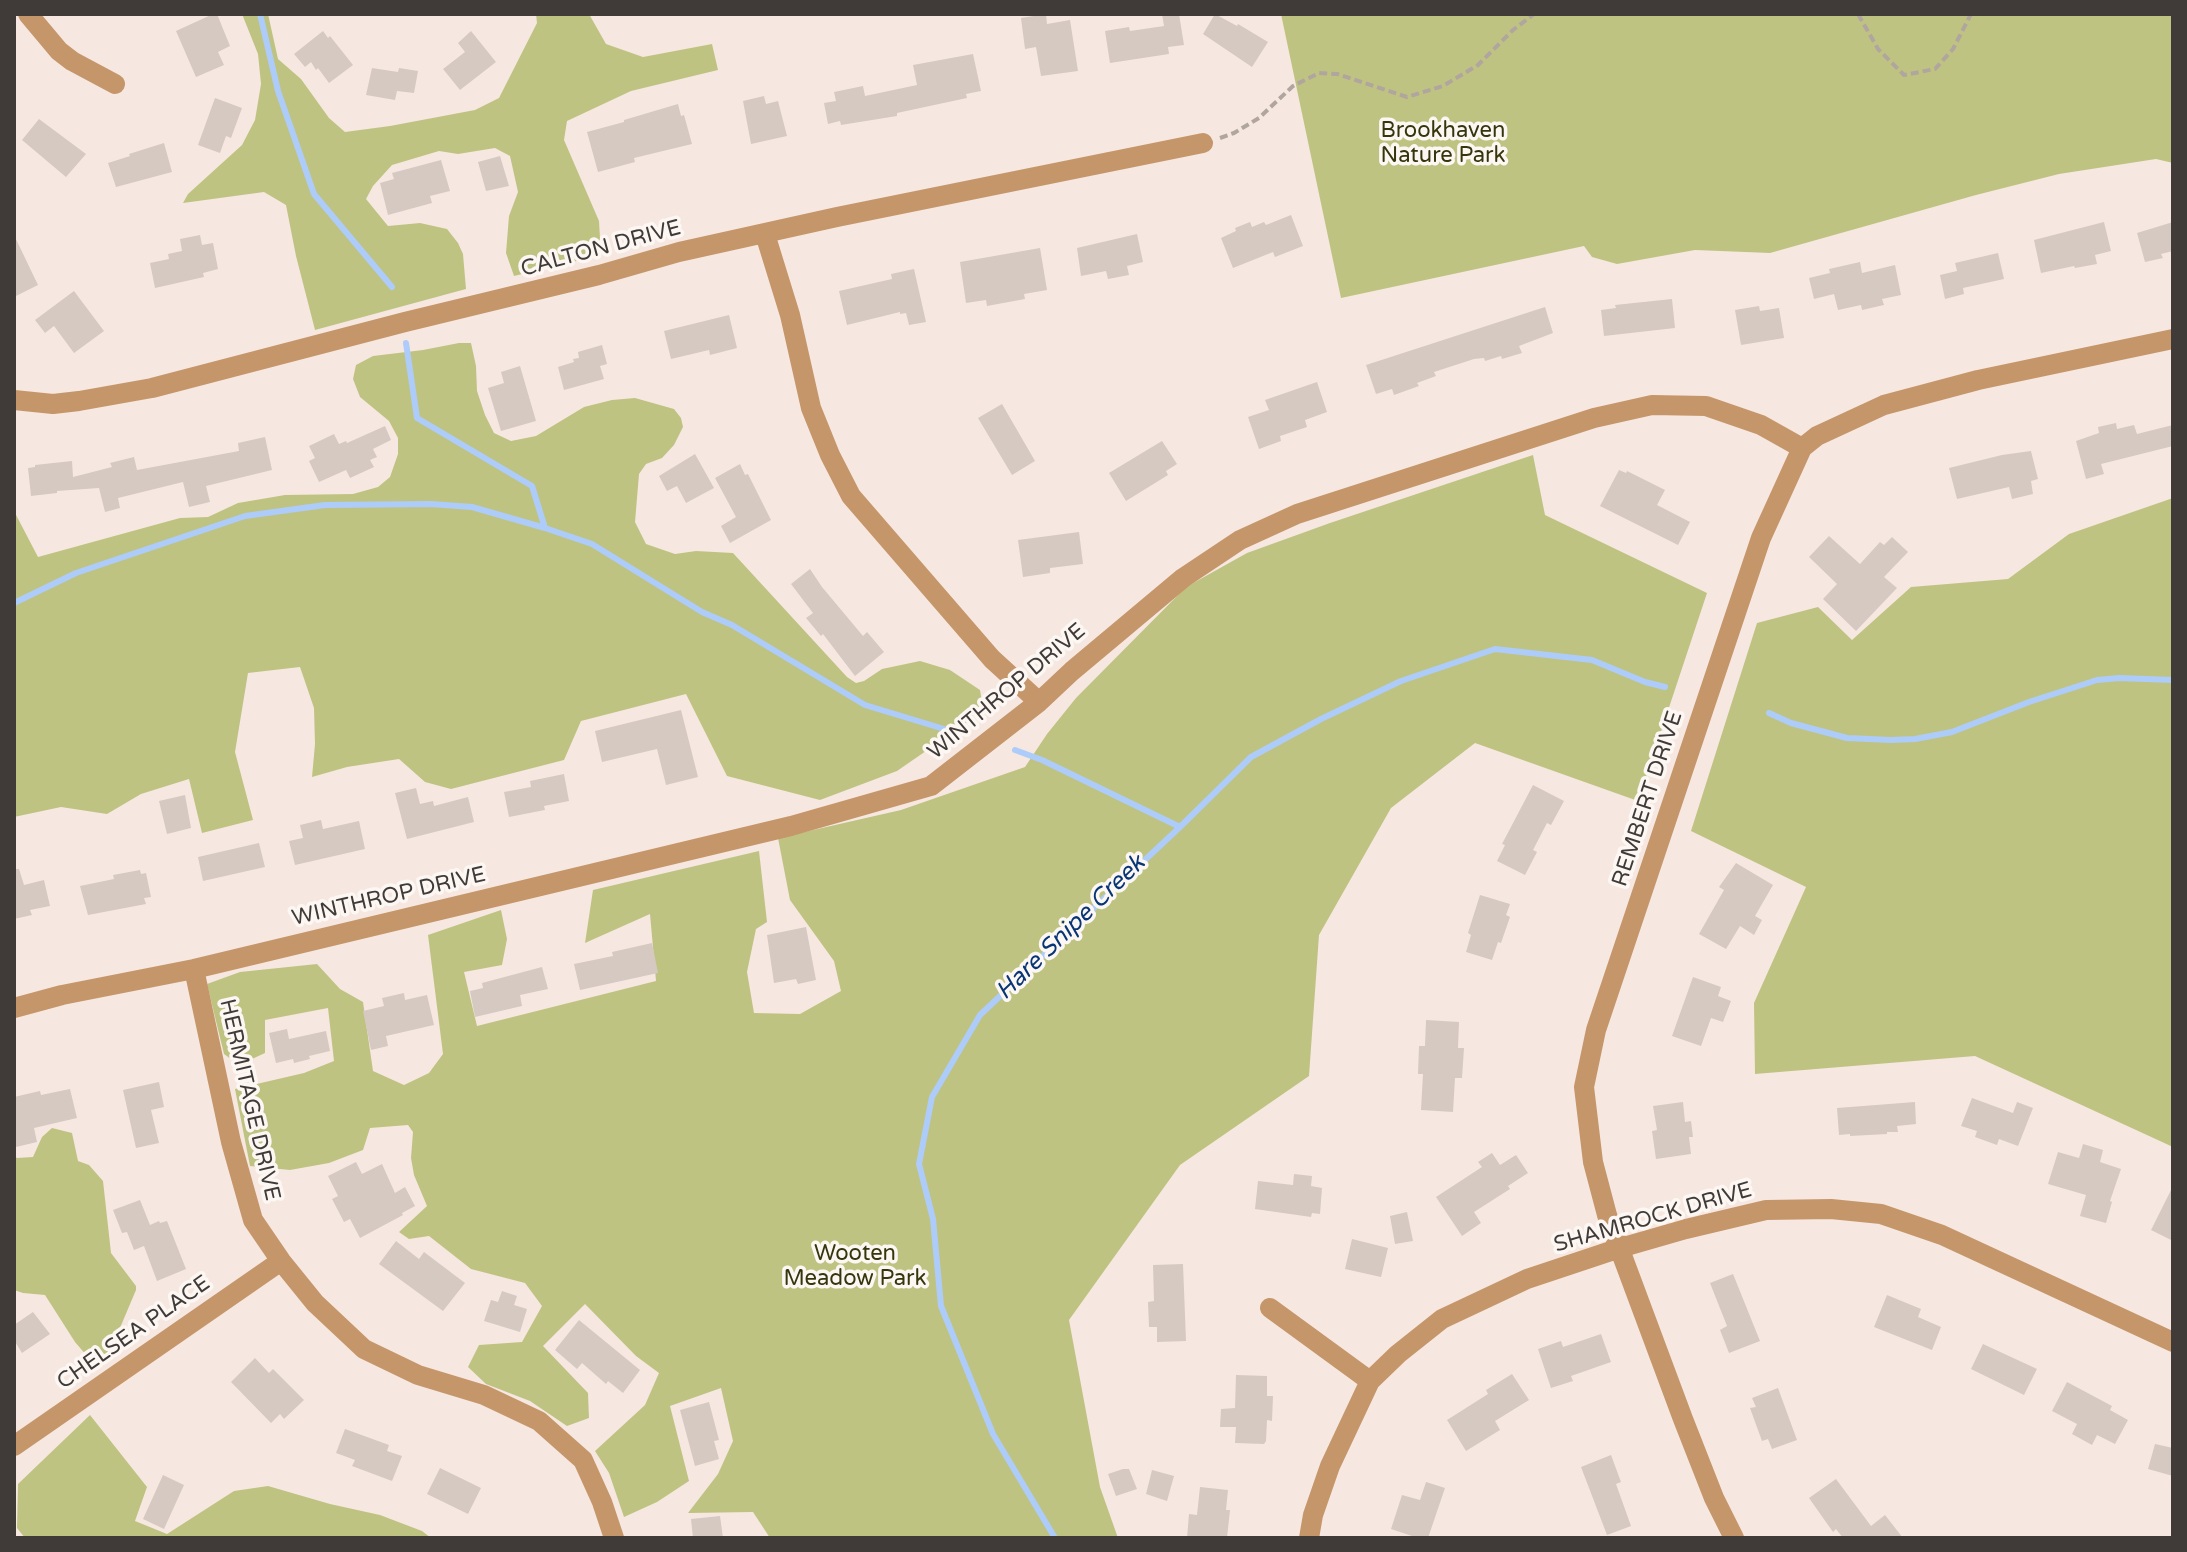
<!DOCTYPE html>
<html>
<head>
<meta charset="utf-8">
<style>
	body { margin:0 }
	#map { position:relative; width:2187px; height:1552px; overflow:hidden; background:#f6e8e0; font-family:"Varela Round",sans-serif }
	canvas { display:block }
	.frame { position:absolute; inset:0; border:16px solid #403b38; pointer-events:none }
</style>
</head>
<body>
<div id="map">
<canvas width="2187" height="1552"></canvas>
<div class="frame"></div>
</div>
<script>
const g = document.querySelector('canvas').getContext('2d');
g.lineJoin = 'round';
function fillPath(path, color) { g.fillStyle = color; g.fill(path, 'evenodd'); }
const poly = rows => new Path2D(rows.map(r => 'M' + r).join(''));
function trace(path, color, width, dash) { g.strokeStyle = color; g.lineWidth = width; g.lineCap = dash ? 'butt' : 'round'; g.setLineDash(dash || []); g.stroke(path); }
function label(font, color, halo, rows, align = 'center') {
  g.font = font + ' "Varela Round",sans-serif'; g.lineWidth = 7; g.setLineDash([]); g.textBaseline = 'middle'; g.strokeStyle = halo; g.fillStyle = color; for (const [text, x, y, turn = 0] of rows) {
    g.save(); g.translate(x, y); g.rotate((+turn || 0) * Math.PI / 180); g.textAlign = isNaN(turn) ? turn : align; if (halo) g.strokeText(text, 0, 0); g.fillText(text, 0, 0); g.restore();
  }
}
const green = poly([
	[242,14,268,14,278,59,301,79,329,118,345,132,390,126,475,110,499,98,537,23,536,14,589,14,606,44,643,57,712,44,718,70,631,91,567,121,564,140,599,221,601,255,514,276,506,253,509,216,518,192,510,156,495,148,458,154,439,151,392,165,373,186,366,199,388,226,420,223,447,229,458,243,463,254,466,289,315,330,296,256,286,205,264,192,183,203,188,194,242,145,255,120,261,84,258,54],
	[1281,14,2173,14,2173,163,2156,159,2059,174,1976,195,1770,253,1695,250,1617,264,1592,257,1584,246,1341,298],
	[459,343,471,343,476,366,477,391,485,415,494,433,511,441,536,436,584,407,612,400,635,398,674,409,681,418,683,427,674,445,662,458,646,464,639,474,635,522,646,544,675,554,696,551,733,553,847,677,856,683,864,681,882,669,920,661,950,670,980,690,982,702,968,722,897,771,820,800,727,776,686,694,581,721,564,760,451,789,425,782,399,759,347,767,312,777,315,744,314,708,300,667,248,673,235,752,253,820,202,833,189,779,141,794,107,814,61,807,14,817,14,511,38,557,180,518,208,517,238,503,285,495,353,494,378,487,390,477,398,454,398,438,389,421,360,397,353,379,356,365,373,356,423,350],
	[1533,455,1545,515,1707,593,1638,801,1475,743,1391,808,1319,935,1309,1076,1180,1165,1069,1320,1100,1487,1118,1538,770,1538,753,1512,688,1513,718,1474,733,1441,721,1388,670,1406,689,1481,657,1502,624,1517,609,1473,595,1451,645,1405,659,1373,636,1356,585,1304,543,1346,588,1393,589,1418,567,1426,530,1401,486,1384,468,1367,479,1345,522,1342,542,1306,525,1283,471,1269,429,1236,409,1239,399,1232,427,1206,414,1175,411,1158,413,1132,408,1125,370,1128,363,1150,329,1163,290,1170,250,1166,235,1089,304,1073,334,1061,328,1008,265,1020,265,1053,239,1065,224,1054,207,984,240,972,317,964,340,989,363,1002,373,1071,404,1085,429,1073,443,1054,428,935,501,910,507,939,502,965,464,972,477,1026,656,981,650,914,585,943,593,890,759,851,767,922,756,929,747,972,754,1013,800,1014,841,991,834,961,790,900,778,838,901,810,1025,767,1047,734,1076,698,1186,587,1247,553,1330,523],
	[2173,498,2173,1147,1975,1056,1755,1074,1754,1003,1806,887,1691,831,1757,623,1818,607,1852,640,1911,587,2008,579,2069,534],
	[52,1128,72,1133,78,1161,89,1165,103,1181,111,1253,136,1286,136,1290,106,1361,93,1363,75,1342,45,1295,23,1293,14,1290,14,1156,17,1158,33,1157,42,1137],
	[90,1415,147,1487,135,1521,167,1534,234,1491,268,1486,330,1504,380,1515,422,1531,431,1538,25,1538,17,1528,18,1484]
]);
const stream = poly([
	[260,14,278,91,314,194,392,287],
	[406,343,417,418,532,486,545,528],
	[14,603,76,573,245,516,325,505,431,504,472,507,545,528,592,544,702,612,732,625,865,705,954,732],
	[1769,713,1791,723,1847,738,1891,740,1915,739,1952,732,2029,702,2097,680,2119,678,2173,680],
	[1015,750,1042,760,1180,827],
	[1055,1538,993,1434,941,1306,933,1219,919,1164,932,1097,980,1015,1180,827,1251,757,1321,719,1401,681,1495,649,1592,660,1645,682,1665,687]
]);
const building = poly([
	[213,14,217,14,230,46,218,52,224,65,196,77,176,31],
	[1046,14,1047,24,1070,20,1078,71,1041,76,1036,47,1025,49,1021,18],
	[1162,14,1179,14,1184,45,1168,47,1169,54,1110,63,1105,31,1129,27,1130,31,1164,26],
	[1215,14,1237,26,1238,24,1268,42,1252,67,1203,34],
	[323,31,328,38,330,36,353,65,329,83,318,68,316,70,311,62,305,67,294,54],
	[471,31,496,62,460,90,443,69,465,52,458,43],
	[973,54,981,91,966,94,967,98,897,113,897,116,841,125,840,121,828,124,824,103,836,101,834,92,863,86,865,96,917,85,913,65],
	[372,68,398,72,399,68,418,71,414,93,397,91,395,100,366,95],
	[764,96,766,104,778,101,787,136,751,144,743,101],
	[215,98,242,108,231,138,226,136,220,153,198,145],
	[678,104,681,116,684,115,692,144,634,158,635,162,598,172,587,132,624,122,624,120],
	[39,119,86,154,66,177,22,140],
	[164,143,172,172,116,187,108,163,130,156,129,154],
	[500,156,509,186,486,191,478,162],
	[441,160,450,191,430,196,432,203,388,215,380,183,394,179,392,173],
	[1291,215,1303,246,1275,257,1273,252,1233,268,1221,238,1236,231,1235,228,1250,222,1252,227,1264,222,1266,225],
	[2104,222,2111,251,2095,255,2097,264,2075,268,2074,266,2041,273,2034,240],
	[2173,222,2173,251,2161,254,2163,258,2145,262,2137,233],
	[1137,234,1143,262,1127,266,1129,275,1108,279,1106,271,1081,276,1077,248],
	[14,235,38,285,14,297],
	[200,235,202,245,213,243,218,269,203,273,204,277,155,288,150,263,169,259,168,254,182,251,180,239],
	[1040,248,1047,290,1024,294,1025,299,987,306,986,300,966,303,960,262],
	[1998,253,2004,279,1963,288,1964,294,1945,299,1940,275,1957,271,1955,263],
	[1860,262,1862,273,1895,265,1901,295,1882,299,1884,305,1862,310,1861,305,1838,310,1834,294,1814,299,1809,278,1830,273,1829,269],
	[914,269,926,322,909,325,906,313,900,314,900,312,847,325,839,291,892,279,891,274],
	[74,291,104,331,74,353,54,326,45,333,35,320],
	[1672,299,1675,328,1604,336,1601,310,1616,308,1615,305],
	[1759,306,1760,311,1779,308,1784,338,1741,345,1735,310],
	[1545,307,1553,333,1519,346,1522,353,1502,359,1501,356,1485,361,1484,358,1474,359,1434,372,1436,376,1417,383,1419,386,1394,395,1392,389,1376,394,1366,365],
	[729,315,737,348,710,355,709,350,671,359,664,331],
	[602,345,607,364,600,366,604,379,564,390,558,367,574,362,573,359,579,358,578,352],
	[520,366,536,421,501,431,488,388,504,383,501,372],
	[1317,382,1327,412,1305,420,1307,427,1280,436,1281,441,1259,449,1248,417,1269,410,1265,400],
	[1002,404,1035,461,1012,475,978,418],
	[2116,423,2117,429,2134,425,2137,434,2173,425,2173,446,2101,464,2104,474,2086,479,2076,441,2099,433,2098,427],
	[385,426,391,440,373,449,377,457,370,460,374,467,350,478,346,470,319,482,309,461,315,458,309,446,334,434,339,444,346,441,347,443],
	[265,437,272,470,206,486,210,502,189,507,183,482,118,498,120,508,105,512,99,488,57,491,57,493,31,496,28,468,35,467,35,465,72,461,73,477,112,467,110,463,134,457,137,470,239,451,238,443],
	[1162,441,1177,464,1166,471,1168,475,1126,501,1109,473],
	[2031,451,2038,479,2031,481,2033,494,2012,499,2009,487,1957,499,1949,468,2002,455],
	[695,454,714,488,686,503,677,486,667,491,659,476],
	[740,464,745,475,748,474,771,520,730,543,721,526,736,517,715,478],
	[1619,470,1626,473,1627,471,1665,490,1657,505,1690,522,1678,545,1600,506],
	[1079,532,1083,564,1050,568,1050,573,1023,577,1018,540],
	[1829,536,1860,564,1880,542,1884,545,1892,537,1908,552,1884,577,1897,588,1856,631,1823,599,1837,584,1809,557],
	[810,569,822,587,863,636,867,632,884,652,855,676,823,634,821,636,806,618,813,613,791,584],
	[681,710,698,777,666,785,657,749,602,762,595,731],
	[564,774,569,801,544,806,545,810,509,817,504,792,531,787,530,781],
	[1533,785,1564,801,1551,825,1547,823,1533,850,1537,852,1525,875,1497,861,1505,845,1502,844],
	[416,788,420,804,433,801,434,806,468,797,474,822,407,839,395,793],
	[185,795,191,828,167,834,159,801],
	[321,820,323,829,359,821,365,849,295,865,289,841,303,838,300,825],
	[259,843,265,867,203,881,198,857],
	[1736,863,1773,885,1755,916,1762,920,1754,935,1740,926,1726,949,1699,934,1724,890,1719,887],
	[14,869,19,869,24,885,44,880,50,906,30,910,32,915,14,919],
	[140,870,141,874,146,873,151,897,144,898,146,904,88,915,80,886,114,879,113,875],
	[1480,895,1510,904,1506,915,1510,917,1501,943,1498,942,1492,960,1466,952,1471,935,1468,933],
	[806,927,816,980,798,984,796,979,774,983,767,935],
	[652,943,658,973,580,990,574,964,613,956,612,952],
	[542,967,548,989,520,995,522,1006,475,1017,470,991,483,988,482,983],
	[1693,977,1721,987,1718,996,1731,1001,1723,1022,1711,1018,1701,1046,1672,1036],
	[404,993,405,1000,427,995,434,1025,386,1036,388,1046,371,1050,363,1011,384,1006,382,998],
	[1426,1020,1459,1022,1458,1048,1464,1048,1462,1078,1455,1078,1453,1112,1421,1110,1423,1074,1418,1074,1419,1046,1425,1046],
	[287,1029,289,1039,326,1031,330,1051,309,1056,310,1059,294,1063,293,1059,276,1063,269,1033],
	[159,1082,164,1107,151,1110,159,1143,136,1148,123,1090],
	[70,1089,77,1118,34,1128,37,1142,16,1147,14,1138,14,1097,40,1091,41,1095],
	[1972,1098,2013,1113,2017,1102,2033,1108,2018,1146,1999,1139,1997,1145,1975,1137,1977,1131,1961,1126],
	[1683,1102,1685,1122,1691,1121,1693,1137,1689,1137,1691,1154,1656,1159,1652,1131,1657,1130,1653,1106],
	[1915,1102,1916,1124,1897,1126,1898,1132,1887,1132,1887,1134,1850,1136,1850,1134,1839,1135,1837,1108],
	[2083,1144,2103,1150,2100,1162,2121,1169,2110,1201,2112,1202,2106,1223,2080,1216,2086,1195,2048,1184,2058,1152,2079,1158],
	[1492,1153,1500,1165,1516,1155,1528,1173,1508,1186,1510,1189,1474,1212,1481,1223,1462,1236,1436,1197,1482,1167,1478,1162],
	[356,1162,362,1174,382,1164,395,1193,405,1187,415,1206,402,1213,403,1215,360,1238,350,1219,344,1222,332,1199,338,1196,328,1176],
	[1294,1174,1312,1176,1311,1186,1322,1188,1320,1214,1312,1213,1311,1217,1255,1209,1258,1181,1293,1185],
	[2173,1186,2173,1241,2151,1230],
	[140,1200,150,1225,159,1221,160,1223,167,1221,186,1269,157,1281,144,1246,134,1250,127,1232,122,1233,113,1210],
	[1407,1212,1413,1241,1395,1244,1390,1216],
	[1352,1239,1388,1248,1381,1277,1345,1269],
	[396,1241,419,1259,424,1252,465,1283,443,1311,379,1264],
	[1183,1264,1186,1341,1157,1342,1157,1327,1149,1327,1148,1302,1154,1301,1153,1265],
	[1733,1274,1760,1341,1729,1353,1720,1330,1727,1326,1710,1283],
	[502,1291,517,1296,514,1305,527,1309,520,1332,484,1321,491,1300,498,1302],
	[1887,1295,1921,1309,1918,1317,1941,1327,1932,1350,1874,1327],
	[33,1312,50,1334,22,1353,14,1340,14,1325],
	[579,1320,640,1370,623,1393,608,1381,606,1384,582,1363,577,1369,555,1350],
	[1601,1334,1611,1362,1571,1376,1573,1381,1551,1388,1538,1349,1561,1341,1563,1347],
	[1983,1344,2037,1369,2024,1395,1971,1369],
	[255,1358,269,1373,273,1369,304,1400,284,1419,280,1414,271,1423,231,1382],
	[1512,1374,1529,1400,1495,1421,1500,1430,1466,1451,1447,1420,1488,1394,1486,1390],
	[1236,1375,1267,1376,1267,1396,1273,1396,1272,1421,1267,1420,1266,1441,1264,1444,1235,1443,1236,1427,1220,1427,1221,1409,1235,1408],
	[2067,1382,2112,1406,2110,1410,2128,1420,2115,1444,2097,1435,2092,1445,2072,1434,2077,1424,2052,1411],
	[1778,1388,1797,1440,1772,1449,1768,1439,1762,1441,1750,1408,1756,1407,1752,1398],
	[709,1402,719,1440,714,1441,719,1459,695,1466,680,1410],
	[345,1429,389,1445,387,1451,402,1456,392,1481,352,1466,355,1460,336,1453],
	[2155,1444,2173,1448,2173,1476,2148,1469],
	[1611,1455,1621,1482,1616,1484,1631,1526,1607,1535,1581,1467],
	[440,1468,481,1488,468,1514,427,1494],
	[1123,1469,1129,1469,1137,1489,1116,1496,1108,1474],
	[1152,1470,1174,1476,1167,1501,1146,1494],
	[163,1475,184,1485,164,1529,143,1519],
	[1836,1479,1871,1526,1885,1515,1903,1538,1843,1538,1836,1529,1833,1532,1809,1498],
	[1426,1482,1445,1488,1428,1538,1418,1538,1391,1529,1402,1495,1420,1500],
	[1200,1487,1228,1490,1226,1510,1230,1510,1227,1538,1187,1538,1189,1514,1197,1515],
	[720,1516,723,1538,693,1538,691,1519]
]);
const path = poly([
	[1858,14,1878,49,1904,75,1935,69,1953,49,1971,14],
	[1220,138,1234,133,1259,118,1293,86,1319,73,1337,74,1407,97,1443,86,1478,65,1513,30,1534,14]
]);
const minor = poly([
	[28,14,59,51,72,61,115,84],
	[765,234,790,315,811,408,830,455,851,496,992,659,1039,702],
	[14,400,53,404,79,401,152,388,405,322,599,275,679,252,837,217,1203,143],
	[194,969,231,1142,253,1220,281,1261,315,1303,364,1349,418,1375,484,1395,539,1421,583,1460,602,1502,614,1538],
	[14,1008,62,995,194,969,791,826,931,786,1039,702,1072,671,1183,578,1240,540,1297,514,1594,418,1652,405,1706,406,1761,425,1802,448],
	[1270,1308,1370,1381],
	[14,1446,281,1261],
	[1309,1538,1313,1515,1330,1466,1370,1381,1398,1354,1442,1319,1527,1279,1620,1248,1686,1229,1766,1210,1831,1209,1881,1214,1942,1235,2173,1342],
	[1734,1538,1714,1498,1683,1419,1607,1215,1593,1162,1584,1087,1596,1030,1761,538,1802,448,1817,436,1884,405,1978,380,2173,339]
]);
const parkNames = [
	["Brookhaven",1443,131],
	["Nature Park",1443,156],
	["Wooten",855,1254],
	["Meadow Park",855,1279]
];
const streetNames = [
	["CALTON DRIVE",601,249,-15],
	["WINTHROP DRIVE",1007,692,-40],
	["REMBERT DRIVE",1648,799,-72],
	["WINTHROP DRIVE",389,897,-13],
	["HERMITAGE DRIVE",249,1100,77],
	["SHAMROCK DRIVE",1653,1218,-16],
	["CHELSEA PLACE",134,1333,-35]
];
const waterNames = [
	["Hare Snipe Creek",1071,928,-44]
];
fillPath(green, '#bfc382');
trace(stream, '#aeccfa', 6);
fillPath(building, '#d6c9c1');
trace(path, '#b0a59f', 4, [8, 4]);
trace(minor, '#c6966b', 20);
label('22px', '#35360c', '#fdf7f4', parkNames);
label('22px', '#403b38', '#fdf7f4', streetNames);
label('italic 24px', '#083576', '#fdf7f4', waterNames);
</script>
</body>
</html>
